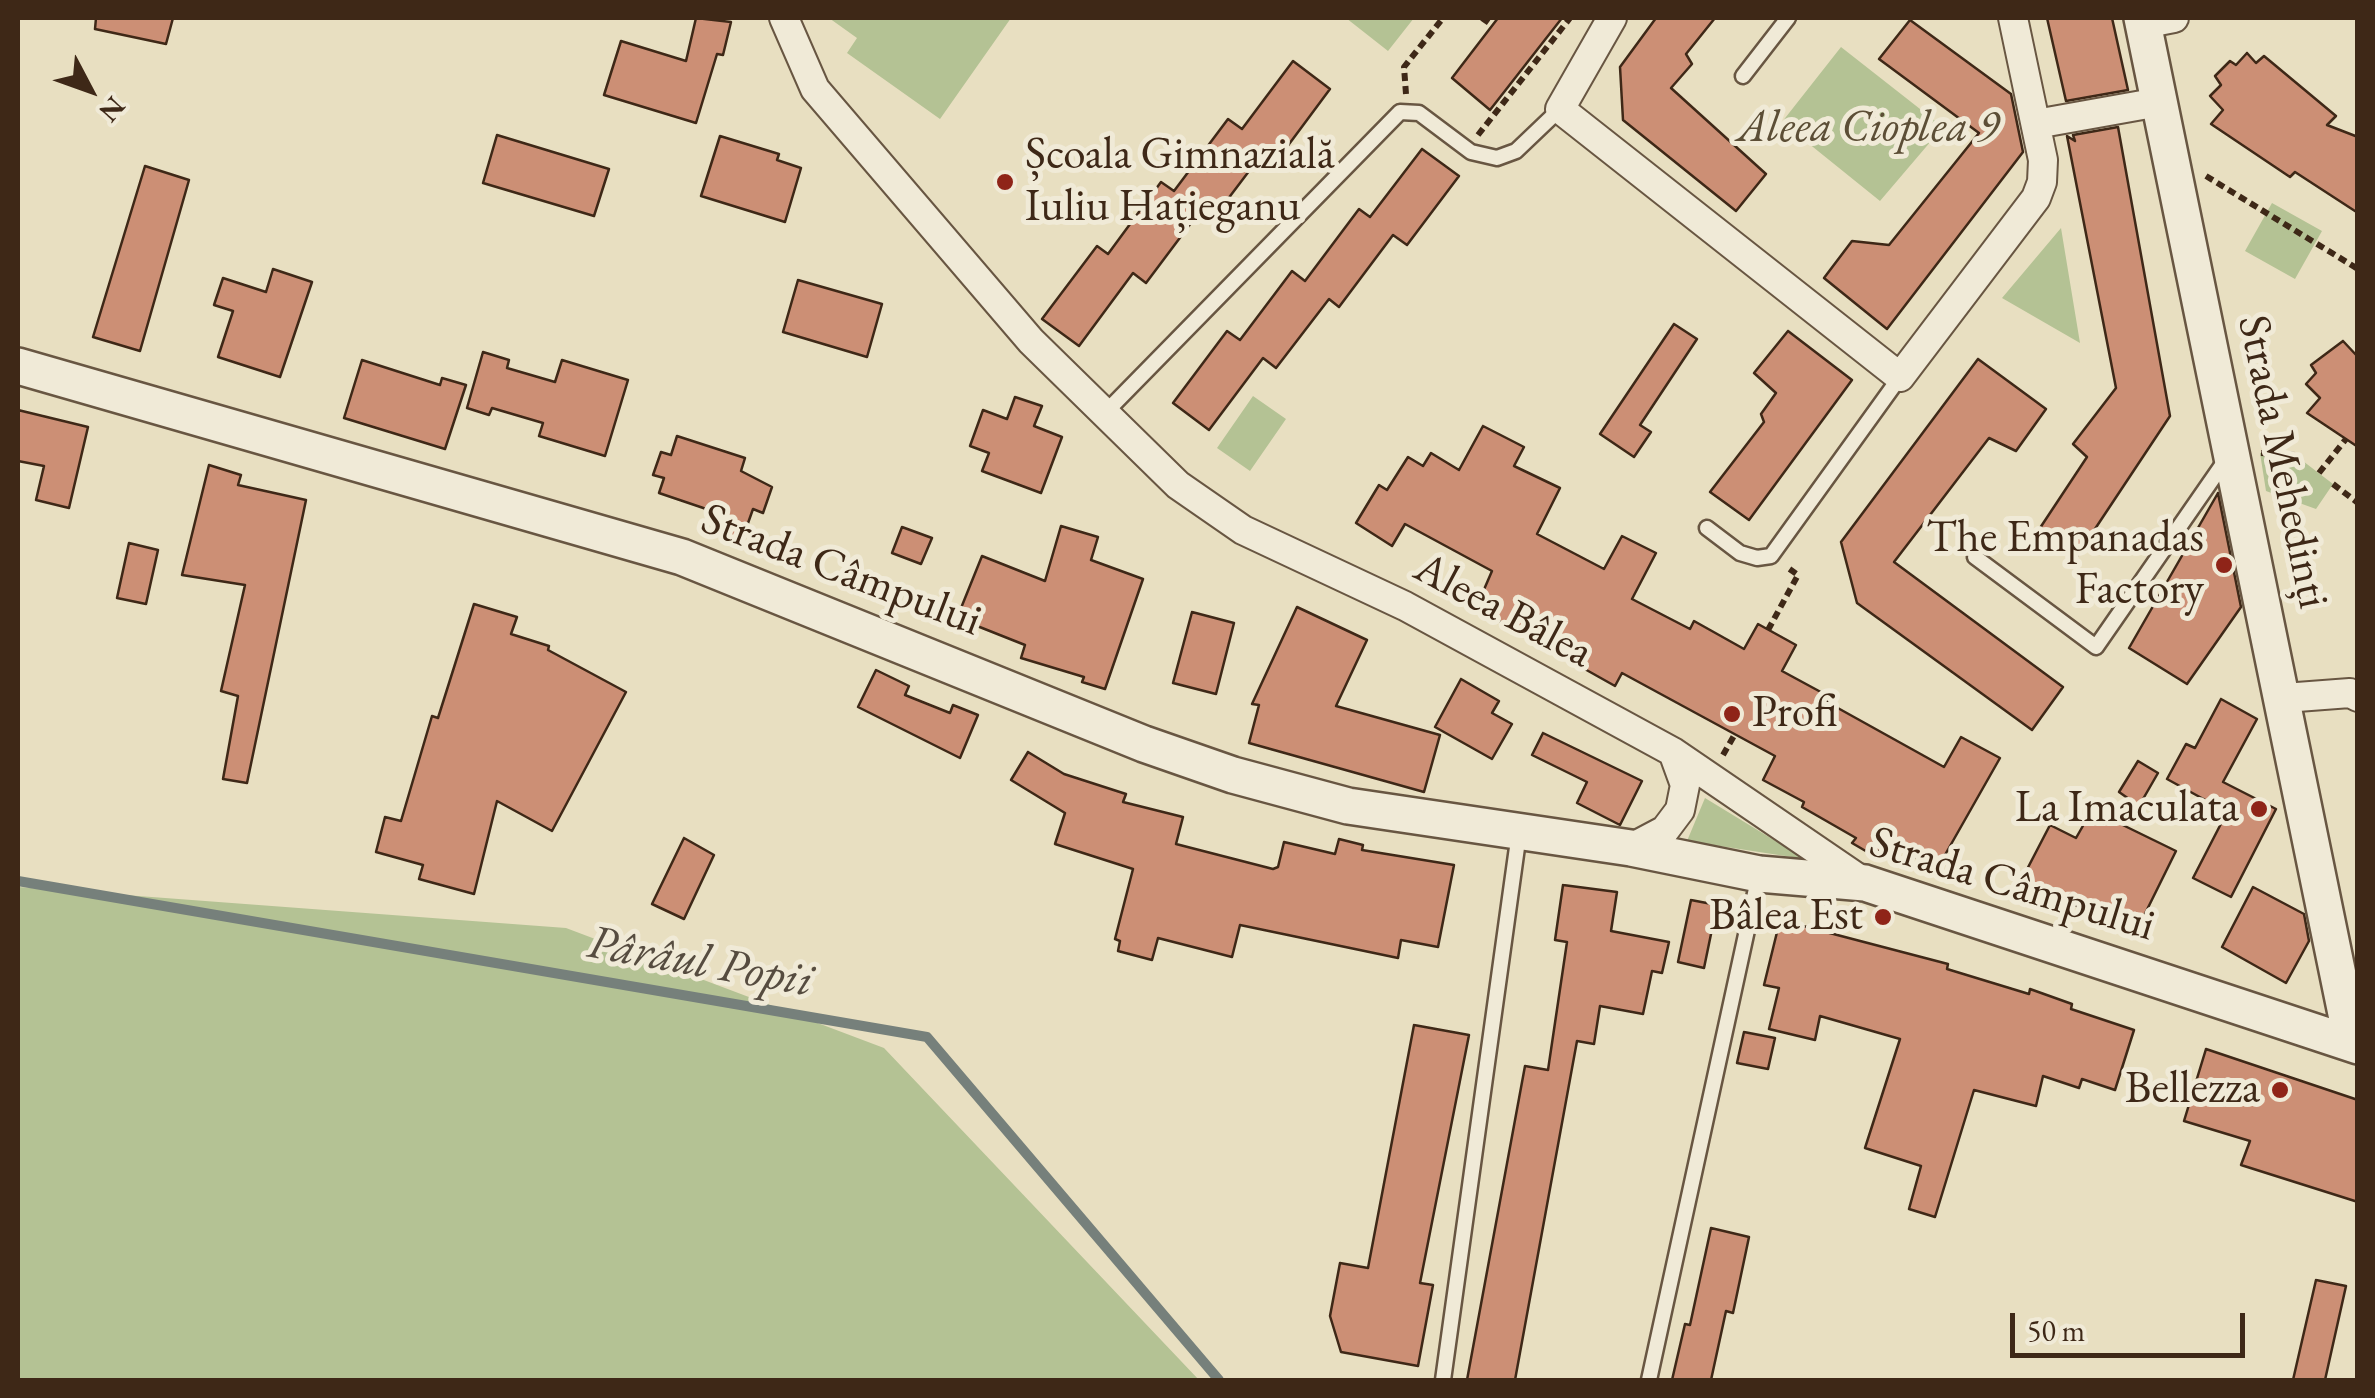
<!DOCTYPE html>
<html>
<head>
<meta charset="utf-8">
<style>
	body { margin:0 }
	#map { position:relative; width:2375px; height:1398px; overflow:hidden; background:#e8dfc1; font-family:"EB Garamond",serif }
	canvas { display:block }
	.frame { position:absolute; inset:0; border:20px solid #3e2817; pointer-events:none }
	.north { position:absolute; left:40px; top:40px; width:100px; height:100px; -webkit-text-stroke:8px #f0ead7; paint-order:stroke; rotate:131deg; font-size:28px; font-weight:700; line-height:40px; text-align:center; color:#3e2817 }
	.north::after { content:''; display:block; margin:auto; width:35px; height:45px; background:#3e2817; clip-path:polygon(50% 0,100% 100%,50% 72%,0 100%) }
	.scale { position:absolute; left:2010px; top:1313px; width:235px; height:45px; box-sizing:border-box; border:5px solid #3e2817; border-top:0; padding-left:12px; font-size:30px; line-height:35px; white-space:nowrap; color:#3e2817; -webkit-text-stroke:8px #f0ead7; paint-order:stroke }
</style>
</head>
<body>
<div id="map">
<canvas width="2375" height="1398"></canvas>
<div class="frame"></div>
<div class="north">N</div>
<div class="scale">50 m</div>
</div>
<script>
const g = document.querySelector('canvas').getContext('2d');
g.lineJoin = 'round';
function fillPath(path, color) { g.fillStyle = color; g.fill(path, 'evenodd'); }
const poly = rows => new Path2D(rows.map(r => 'M' + r).join(''));
function trace(path, color, width, dash) { g.strokeStyle = color; g.lineWidth = width; g.lineCap = dash ? 'butt' : 'round'; g.setLineDash(dash || []); g.stroke(path); }
function label(font, color, halo, rows, align = 'center') {
  g.font = font + ' "EB Garamond",serif'; g.lineWidth = 10; g.setLineDash([]); g.textBaseline = 'middle'; g.strokeStyle = halo; g.fillStyle = color; for (const [text, x, y, turn = 0] of rows) {
    g.save(); g.translate(x, y); g.rotate((+turn || 0) * Math.PI / 180); g.textAlign = isNaN(turn) ? turn : align; if (halo) g.strokeText(text, 0, 0); g.fillText(text, 0, 0); g.restore();
  }
}
const green = poly([
	[829,18,1011,18,940,119,847,53,857,38],
	[1346,18,1414,18,1388,51],
	[1841,47,1943,127,1880,201,1782,122],
	[2272,203,2322,231,2295,279,2245,251],
	[2061,228,2080,343,2002,298],
	[1253,396,1286,419,1250,471,1217,448],
	[2260,453,2295,455,2333,484,2316,509,2266,491],
	[1705,798,1805,859,1687,841],
	[18,887,566,928,884,1048,1199,1380,18,1380]
]);
const stream = poly([
	[18,881,927,1037,1219,1380]
]);
const building = poly([
	[96,18,173,18,166,44,95,29,96,18],
	[696,18,731,22,723,55,717,54,696,123,604,95,621,41,686,61,696,18],
	[1498,18,1562,18,1490,110,1452,78,1498,18],
	[1656,18,1715,18,1686,54,1692,64,1671,88,1766,174,1736,211,1623,120,1620,67,1656,18],
	[2047,18,2112,18,2128,90,2066,101,2047,18],
	[1910,20,2011,94,2023,152,1887,329,1824,278,1852,241,1889,245,1979,133,1879,59,1910,20],
	[2247,53,2256,63,2264,56,2336,116,2327,125,2358,137,2358,213,2295,172,2290,177,2211,124,2223,110,2210,96,2221,85,2215,76,2230,61,2236,65,2247,53],
	[1293,61,1330,89,1278,159,1265,150,1212,220,1200,211,1146,283,1133,273,1079,346,1042,319,1097,246,1108,254,1161,182,1174,191,1228,119,1242,129,1293,61],
	[2118,127,2170,416,2077,556,2038,531,2087,457,2073,444,2116,388,2067,136,2075,141,2073,135,2118,127],
	[497,135,609,169,594,216,483,183,497,135],
	[720,136,779,154,777,160,801,168,785,222,701,196,720,136],
	[1422,149,1459,176,1407,245,1393,235,1339,307,1329,299,1276,368,1263,358,1209,430,1173,403,1227,331,1240,340,1292,271,1305,281,1359,209,1370,217,1422,149],
	[145,166,189,180,140,351,93,337,145,166],
	[273,269,312,282,280,377,218,357,233,311,214,305,223,278,266,292,273,269],
	[798,280,882,304,867,357,783,332,798,280],
	[1674,324,1697,339,1640,425,1651,432,1634,457,1600,434,1674,324],
	[1788,331,1852,380,1749,520,1710,492,1764,422,1761,414,1776,393,1754,373,1788,331],
	[2343,341,2358,357,2358,447,2307,413,2320,398,2306,384,2316,373,2311,365,2343,341],
	[483,352,509,360,507,368,555,382,562,360,628,380,605,456,539,436,543,423,492,408,489,415,467,408,483,352],
	[1978,359,2046,409,2016,451,1989,438,1894,562,2063,687,2032,730,1857,603,1841,542,1978,359],
	[362,360,440,385,442,378,466,385,445,449,344,418,362,360],
	[1015,397,1042,406,1034,426,1062,437,1041,493,982,471,989,453,970,446,983,410,1007,419,1015,397],
	[18,410,88,427,69,508,36,500,44,466,18,461,18,410],
	[1483,426,1524,447,1514,466,1560,488,1537,534,1604,569,1622,536,1656,553,1632,599,1690,629,1694,621,1744,649,1758,624,1796,645,1782,671,1830,697,1827,702,1944,767,1961,737,2000,758,1937,869,1885,840,1876,857,1852,843,1856,838,1802,807,1804,802,1763,780,1775,756,1622,673,1615,686,1476,608,1492,571,1405,524,1392,546,1356,523,1379,485,1387,490,1408,457,1423,466,1431,453,1459,470,1483,426],
	[677,436,745,458,741,471,772,487,763,513,753,509,742,540,718,532,724,515,659,493,664,478,653,475,661,452,671,455,677,436],
	[209,465,241,475,238,485,306,500,247,783,223,779,238,696,221,691,245,585,182,575,209,465],
	[2218,493,2241,607,2187,684,2129,648,2218,493],
	[1061,526,1098,537,1091,560,1143,579,1105,689,1082,682,1084,677,1021,658,1025,645,957,618,982,556,1045,581,1061,526],
	[902,527,932,538,921,564,892,553,902,527],
	[129,543,158,550,146,604,117,598,129,543],
	[474,604,517,617,511,634,549,646,548,650,626,692,552,831,497,801,474,894,419,879,423,865,376,852,385,817,401,821,432,716,438,718,474,604],
	[1297,607,1367,640,1336,706,1440,735,1424,792,1249,743,1259,705,1252,704,1297,607],
	[1192,612,1234,623,1216,694,1173,683,1192,612],
	[876,670,909,686,905,695,950,713,953,705,978,715,960,758,858,707,876,670],
	[1461,679,1499,701,1492,713,1512,724,1492,759,1435,727,1461,679],
	[2221,699,2257,719,2223,782,2276,809,2231,897,2193,878,2227,812,2167,779,2186,744,2195,748,2221,699],
	[1543,733,1642,781,1620,825,1577,803,1587,782,1532,755,1543,733],
	[1028,752,1064,774,1126,794,1123,802,1183,817,1176,844,1273,869,1278,867,1284,842,1335,854,1339,839,1363,845,1362,850,1454,865,1438,947,1401,940,1398,958,1240,925,1232,957,1158,938,1152,960,1118,951,1120,941,1115,939,1133,869,1055,844,1065,813,1011,780,1028,752],
	[2138,761,2158,773,2139,806,2119,792,2138,761],
	[2092,810,2176,851,2135,934,2073,904,2071,908,2052,897,2045,910,2023,898,2030,884,2022,879,2050,825,2076,838,2092,810],
	[684,838,714,855,684,919,652,904,684,838],
	[1563,885,1617,892,1611,931,1669,942,1662,973,1652,971,1643,1014,1600,1006,1594,1044,1577,1041,1515,1380,1467,1380,1525,1066,1548,1070,1567,942,1555,940,1563,885],
	[2253,887,2304,914,2309,941,2286,983,2222,947,2253,887],
	[1691,900,1717,905,1704,968,1678,962,1691,900],
	[1780,920,1948,964,1947,969,2029,994,2030,989,2072,1004,2071,1009,2134,1030,2115,1090,2082,1079,2079,1088,2043,1076,2036,1106,1974,1090,1935,1217,1909,1209,1921,1166,1865,1148,1900,1039,1820,1016,1815,1040,1769,1029,1779,988,1764,985,1780,920],
	[1414,1025,1469,1035,1420,1283,1433,1285,1418,1366,1341,1352,1330,1316,1340,1263,1368,1268,1414,1025],
	[1744,1032,1775,1038,1768,1069,1737,1063,1744,1032],
	[2206,1049,2358,1100,2358,1202,2241,1165,2250,1141,2184,1121,2206,1049],
	[1711,1228,1749,1237,1733,1313,1726,1311,1711,1380,1672,1380,1685,1324,1690,1325,1711,1228],
	[2316,1280,2346,1286,2325,1380,2293,1380,2316,1280]
]);
const path = poly([
	[1482,18,1492,25],
	[1406,94,1404,67,1443,18],
	[1478,135,1570,18],
	[2206,176,2358,269],
	[2261,453,2295,455],
	[2319,473,2346,439],
	[2333,484,2358,503],
	[1768,630,1798,575,1788,568],
	[1723,755,1735,734]
]);
const service = poly([
	[1743,76,1788,18],
	[1103,415,1400,112,1419,113,1471,152,1497,158,1516,151,1560,109],
	[1707,528,1740,553,1757,558,1771,556,1900,377],
	[1975,557,2096,647,2225,461],
	[1443,1380,1519,833],
	[1649,1380,1759,875]
]);
const minor = poly([
	[784,18,815,89,1031,341,1178,485,1243,530,1405,606,1673,752,1865,883],
	[1612,18,1560,109,1900,377,2036,198,2042,182,2043,160,2013,18],
	[2143,24,2174,18],
	[2036,124,2159,102],
	[2284,698,2350,693,2358,697],
	[1631,848,1665,830,1680,810,1685,785,1673,752]
]);
const tertiary = poly([
	[2142,18,2352,1043],
	[18,366,682,557,1144,744,1233,775,1348,806,1631,848,1759,874,1865,883,2358,1046]
]);
const markers = [
	[1005,182,10,"#8f2418"],
	[2224,565,10,"#8f2418"],
	[1732,714,10,"#8f2418"],
	[2259,809,10,"#8f2418"],
	[1883,917,10,"#8f2418"],
	[2280,1090,10,"#8f2418"]
];
const parkNames = [
	["Aleea Cioplea 9",1868,129]
];
const poiNames = [
	["Școala Gimnazială",1025,156,"left"],
	["Iuliu Hațieganu",1025,208,"left"],
	["The Empanadas",2204,539],
	["Factory",2204,591],
	["Profi",1752,714,"left"],
	["La Imaculata",2239,809],
	["Bâlea Est",1863,917],
	["Bellezza",2260,1090]
];
const streetNames = [
	["Strada Mehedinți",2282,462,78],
	["Strada Câmpului",841,571,21],
	["Aleea Bâlea",1503,611,28],
	["Strada Câmpului",2012,885,17]
];
const waterNames = [
	["Pârâul Popii",700,963,10]
];
fillPath(green, '#b4c294');
trace(stream, '#76807b', 10);
fillPath(building, '#cc8f75');
trace(building, '#3e2817', 2.5);
trace(service, '#685642', 19);
trace(minor, '#685642', 32);
trace(tertiary, '#685642', 40);
trace(path, '#3e2817', 6, [8, 5]);
trace(service, '#f0ead7', 14);
trace(minor, '#f0ead7', 28);
trace(tertiary, '#f0ead7', 35);
for (const [x, y, r, color] of markers) { const dot = new Path2D(); dot.arc(x, y, r, 0, 2 * Math.PI); g.fillStyle = color; g.fill(dot); trace(dot, '#f0ead7', 4); }
label('italic 45px', '#5c4e36', '#f0ead7', parkNames);
label('45px', '#3e2817', '#f0ead7', poiNames, 'right');
label('45px', '#3e2817', '#f0ead7', streetNames);
label('italic 48px', '#564c40', '#f0ead7', waterNames);
</script>
</body>
</html>
